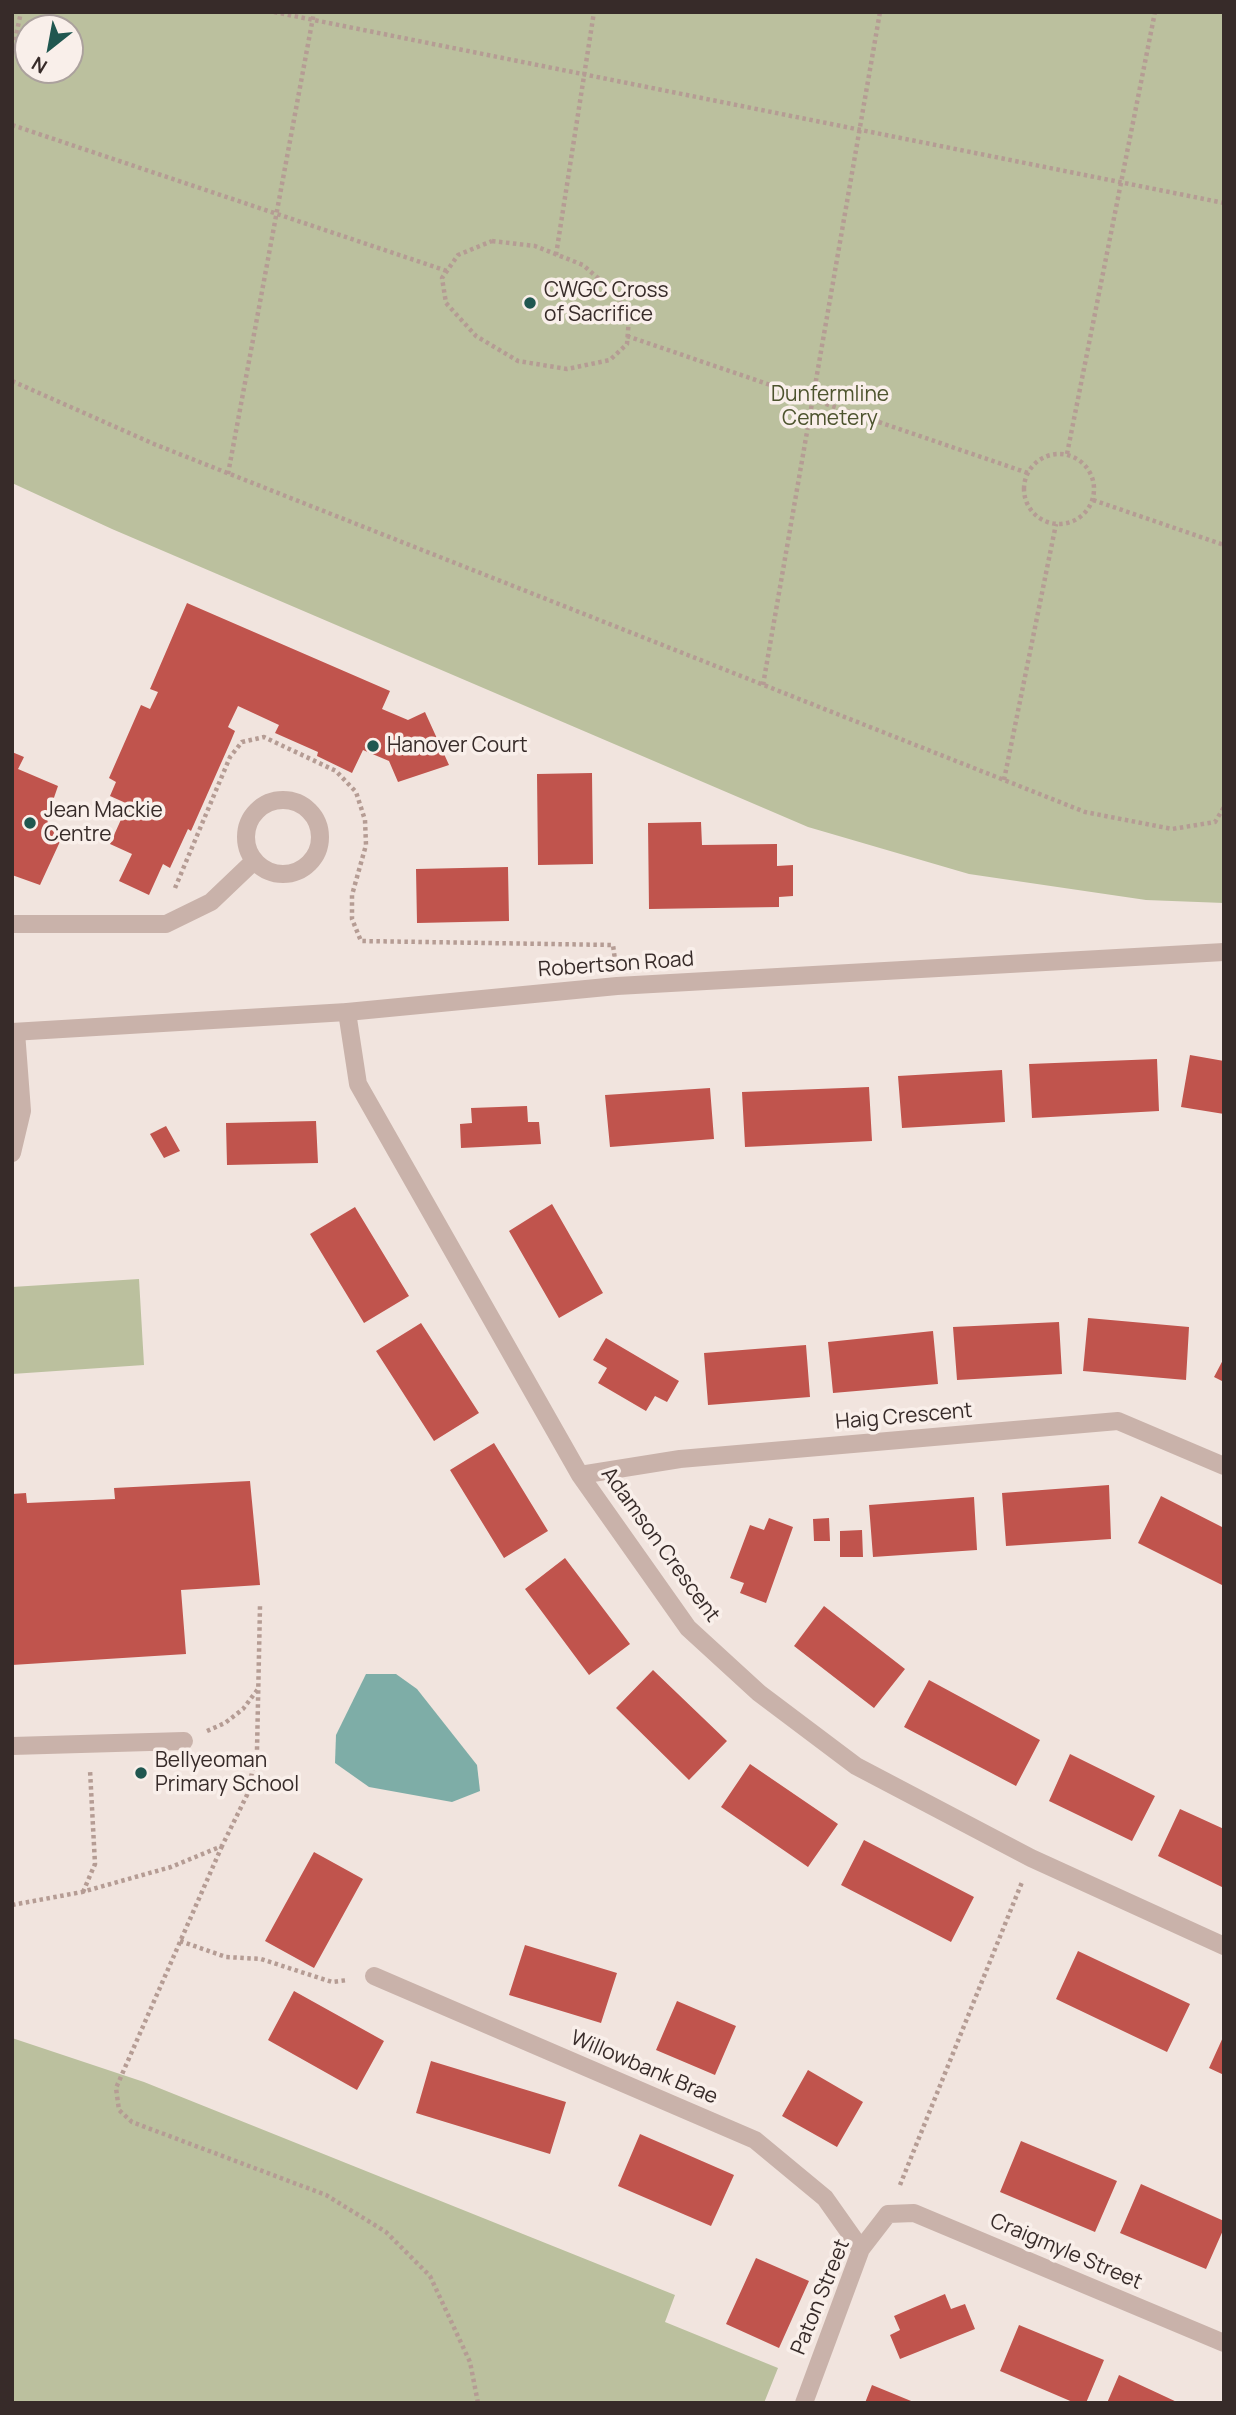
<!DOCTYPE html>
<html>
<head>
<meta charset="utf-8">
<style>
	body { margin:0 }
	#map { position:relative; width:1236px; height:2415px; overflow:hidden; background:#f1e4de; font-family:Manrope,sans-serif }
	canvas { display:block }
	.frame { position:absolute; inset:0; border:14px solid #372b29; pointer-events:none }
	.north { position:absolute; left:14px; top:14px; width:70px; height:70px; box-sizing:border-box; background:#f9efea; border:2px solid #aba19d; border-radius:50%; rotate:211deg; font-size:19px; font-weight:700; line-height:28px; text-align:center; color:#372b29 }
	.north::after { content:''; display:block; margin:auto; width:24px; height:32px; background:#205750; clip-path:polygon(50% 0,100% 100%,50% 72%,0 100%) }
</style>
</head>
<body>
<div id="map">
<canvas width="1236" height="2415"></canvas>
<div class="frame"></div>
<div class="north">N</div>
</div>
<script>
const g = document.querySelector('canvas').getContext('2d');
g.lineJoin = 'round';
function fillPath(path, color) { g.fillStyle = color; g.fill(path, 'evenodd'); }
const poly = rows => new Path2D(rows.map(r => 'M' + r).join(''));
function trace(path, color, width, dash) { g.strokeStyle = color; g.lineWidth = width; g.lineCap = dash ? 'butt' : 'round'; g.setLineDash(dash || []); g.stroke(path); }
function label(font, color, halo, rows, align = 'center') {
  g.font = font + ' Manrope,sans-serif'; g.lineWidth = 7; g.setLineDash([]); g.textBaseline = 'middle'; g.strokeStyle = halo; g.fillStyle = color; for (const [text, x, y, turn = 0] of rows) {
    g.save(); g.translate(x, y); g.rotate((+turn || 0) * Math.PI / 180); g.textAlign = isNaN(turn) ? turn : align; if (halo) g.strokeText(text, 0, 0); g.fillText(text, 0, 0); g.restore();
  }
}
const green = poly([
	[12,12,1224,12,1224,903,1146,900,969,874,808,827,112,529,12,483],
	[28,28,70,28,70,70,28,70],
	[139,1279,144,1365,12,1374,12,1287],
	[12,2038,144,2082,675,2295,665,2322,778,2368,764,2403,12,2403]
]);
const water = poly([
	[366,1674,396,1674,417,1689,477,1765,480,1791,452,1802,369,1787,335,1763,336,1735]
]);
const building = poly([
	[187,603,390,691,382,709,408,720,425,712,449,765,398,782,389,761,363,750,352,773,317,756,318,752,275,733,279,725,238,706,228,727,235,731,230,743,191,831,188,829,170,868,163,864,149,895,119,881,132,854,110,844,128,804,110,796,116,782,109,778,141,705,150,709,158,692,150,689],
	[12,752,24,757,18,769,58,786,47,818,49,829,63,835,40,885,12,875],
	[592,773,593,864,538,865,537,774],
	[701,822,702,845,777,844,777,866,793,865,793,896,779,897,779,907,649,909,648,823],
	[508,867,509,921,417,923,416,869],
	[1190,1055,1224,1061,1224,1114,1181,1107],
	[1157,1059,1159,1111,1032,1118,1029,1064],
	[1002,1070,1005,1122,902,1128,898,1076],
	[869,1087,872,1141,745,1147,742,1092],
	[710,1088,714,1139,610,1147,605,1095],
	[527,1106,528,1122,539,1122,541,1144,461,1148,460,1124,472,1123,471,1108],
	[316,1121,318,1163,227,1165,226,1123],
	[166,1126,180,1151,164,1158,150,1134],
	[552,1204,603,1293,559,1318,509,1231],
	[355,1207,409,1296,364,1323,310,1234],
	[1088,1318,1189,1327,1186,1380,1083,1371],
	[1059,1322,1062,1374,957,1380,953,1327],
	[421,1323,479,1413,434,1441,376,1351],
	[933,1331,938,1384,833,1393,828,1342],
	[606,1338,679,1381,667,1402,655,1396,646,1411,598,1383,607,1368,593,1360],
	[806,1345,810,1397,708,1405,704,1353],
	[1224,1358,1224,1382,1214,1377],
	[494,1443,548,1531,504,1558,450,1470],
	[250,1481,260,1585,181,1590,186,1654,12,1665,12,1494,26,1493,27,1503,115,1499,114,1488],
	[1109,1485,1111,1539,1006,1546,1002,1493],
	[1161,1496,1224,1528,1224,1586,1138,1543],
	[974,1497,977,1550,873,1557,869,1505],
	[769,1518,793,1527,766,1603,740,1593,744,1583,730,1578,750,1525,764,1530],
	[829,1518,830,1541,814,1541,813,1519],
	[862,1530,863,1557,840,1557,840,1531],
	[565,1558,630,1644,589,1675,525,1589],
	[824,1606,905,1669,874,1708,794,1646],
	[653,1670,727,1741,689,1780,616,1708],
	[929,1680,1040,1740,1016,1786,904,1727],
	[1070,1754,1155,1796,1132,1841,1049,1801],
	[750,1764,838,1824,808,1867,721,1807],
	[1180,1809,1224,1829,1224,1888,1158,1856],
	[864,1840,974,1897,951,1942,841,1885],
	[314,1852,363,1879,314,1968,265,1941],
	[525,1945,617,1973,601,2023,509,1995],
	[1078,1951,1190,2004,1167,2052,1056,1999],
	[294,1991,384,2041,357,2090,268,2040],
	[677,2001,736,2026,715,2075,656,2050],
	[1224,2035,1224,2075,1209,2068],
	[431,2061,566,2102,550,2154,416,2113],
	[808,2070,863,2102,837,2147,782,2116],
	[640,2134,734,2175,711,2226,618,2186],
	[1021,2141,1117,2181,1095,2232,1000,2192],
	[1141,2184,1224,2221,1224,2228,1206,2269,1120,2233],
	[756,2258,809,2281,779,2348,726,2324],
	[945,2294,951,2309,965,2304,975,2329,900,2359,890,2335,900,2330,894,2316],
	[1019,2325,1104,2360,1086,2403,1075,2403,1000,2371],
	[1119,2375,1179,2403,1107,2403],
	[872,2385,916,2403,865,2403]
]);
const path = poly([
	[274,12,1224,203],
	[12,54,21,12],
	[12,125,447,271],
	[492,241,535,246,583,265,615,293,629,318,627,344,610,360,567,369,518,361,476,336,446,303,442,278,458,255,492,241],
	[556,255,594,12],
	[627,336,1028,473],
	[12,381,154,444,1085,812,1172,829,1215,822,1224,807],
	[1067,454,1155,12],
	'1024 489a35 35 0 1 1 70 0a35 35 0 1 1-70 0Z',
	[228,474,314,12],
	[1093,500,1224,545],
	[763,685,880,12],
	[1004,780,1056,524],
	[175,888,230,757,242,742,264,737,336,771,356,792,365,820,366,845,352,895,352,919,361,941,613,945,615,960],
	[207,1731,225,1723,243,1709,258,1689],
	[222,1846,116,2088,119,2110,132,2122,326,2195,386,2232,430,2276,470,2362,478,2403],
	[83,1892,95,1864,90,1770],
	[12,1905,82,1892,171,1867,222,1846,247,1795,257,1750,260,1606],
	[180,1941,226,1957,261,1959,332,1982,348,1980],
	[900,2185,1022,1882]
]);
const service = poly([
	[12,1153,22,1111,16,1032],
	[12,1746,184,1741]
]);
const minor = poly([
	'246 837a37 37 0 1 1 74 0a37 37 0 1 1-74 0Z',
	[12,924,166,924,211,902,254,861],
	[347,1012,358,1084,580,1475,688,1628,759,1693,856,1766,1031,1858,1224,1946],
	[580,1475,680,1459,1118,1421,1224,1466],
	[374,1976,755,2140,825,2198,861,2249],
	[804,2403,861,2249,888,2214,914,2213,1224,2343]
]);
const tertiary = poly([
	[12,1032,347,1012,617,986,1224,952]
]);
const markers = [
	[530,303,7,"#205750"],
	[373,746,7,"#205750"],
	[30,823,7,"#205750"],
	[141,1773,7,"#205750"]
];
const poiNames = [
	["CWGC Cross",544,291],
	["of Sacrifice",544,315],
	["Hanover Court",387,746],
	["Jean Mackie",44,811],
	["Centre",44,835],
	["Bellyeoman",155,1761],
	["Primary School",155,1785]
];
const parkNames = [
	["Dunfermline",830,395],
	["Cemetery",830,419]
];
const streetNames = [
	["Robertson Road",616,965,-4],
	["Haig Crescent",904,1417,-5],
	["Adamson Crescent",660,1545,54],
	["Willowbank Brae",644,2068,23],
	["Craigmyle Street",1066,2252,23],
	["Paton Street",821,2297,-68]
];
fillPath(green, '#bbc09e');
fillPath(water, '#7eada7');
fillPath(building, '#c0544d');
trace(path, '#b59c94', 4.5, [3.5, 3.5]);
trace(service, '#c9b2aa', 18);
trace(minor, '#c9b2aa', 18);
trace(tertiary, '#c9b2aa', 18);
for (const [x, y, r, color] of markers) { const dot = new Path2D(); dot.arc(x, y, r, 0, 2 * Math.PI); g.fillStyle = color; g.fill(dot); trace(dot, '#f9efea', 2.5); }
label('21px', '#372b29', '#f9efea', poiNames, 'left');
label('21px', '#4d542e', '#f9efea', parkNames);
label('21px', '#372b29', '#f9efea', streetNames);
</script>
</body>
</html>
